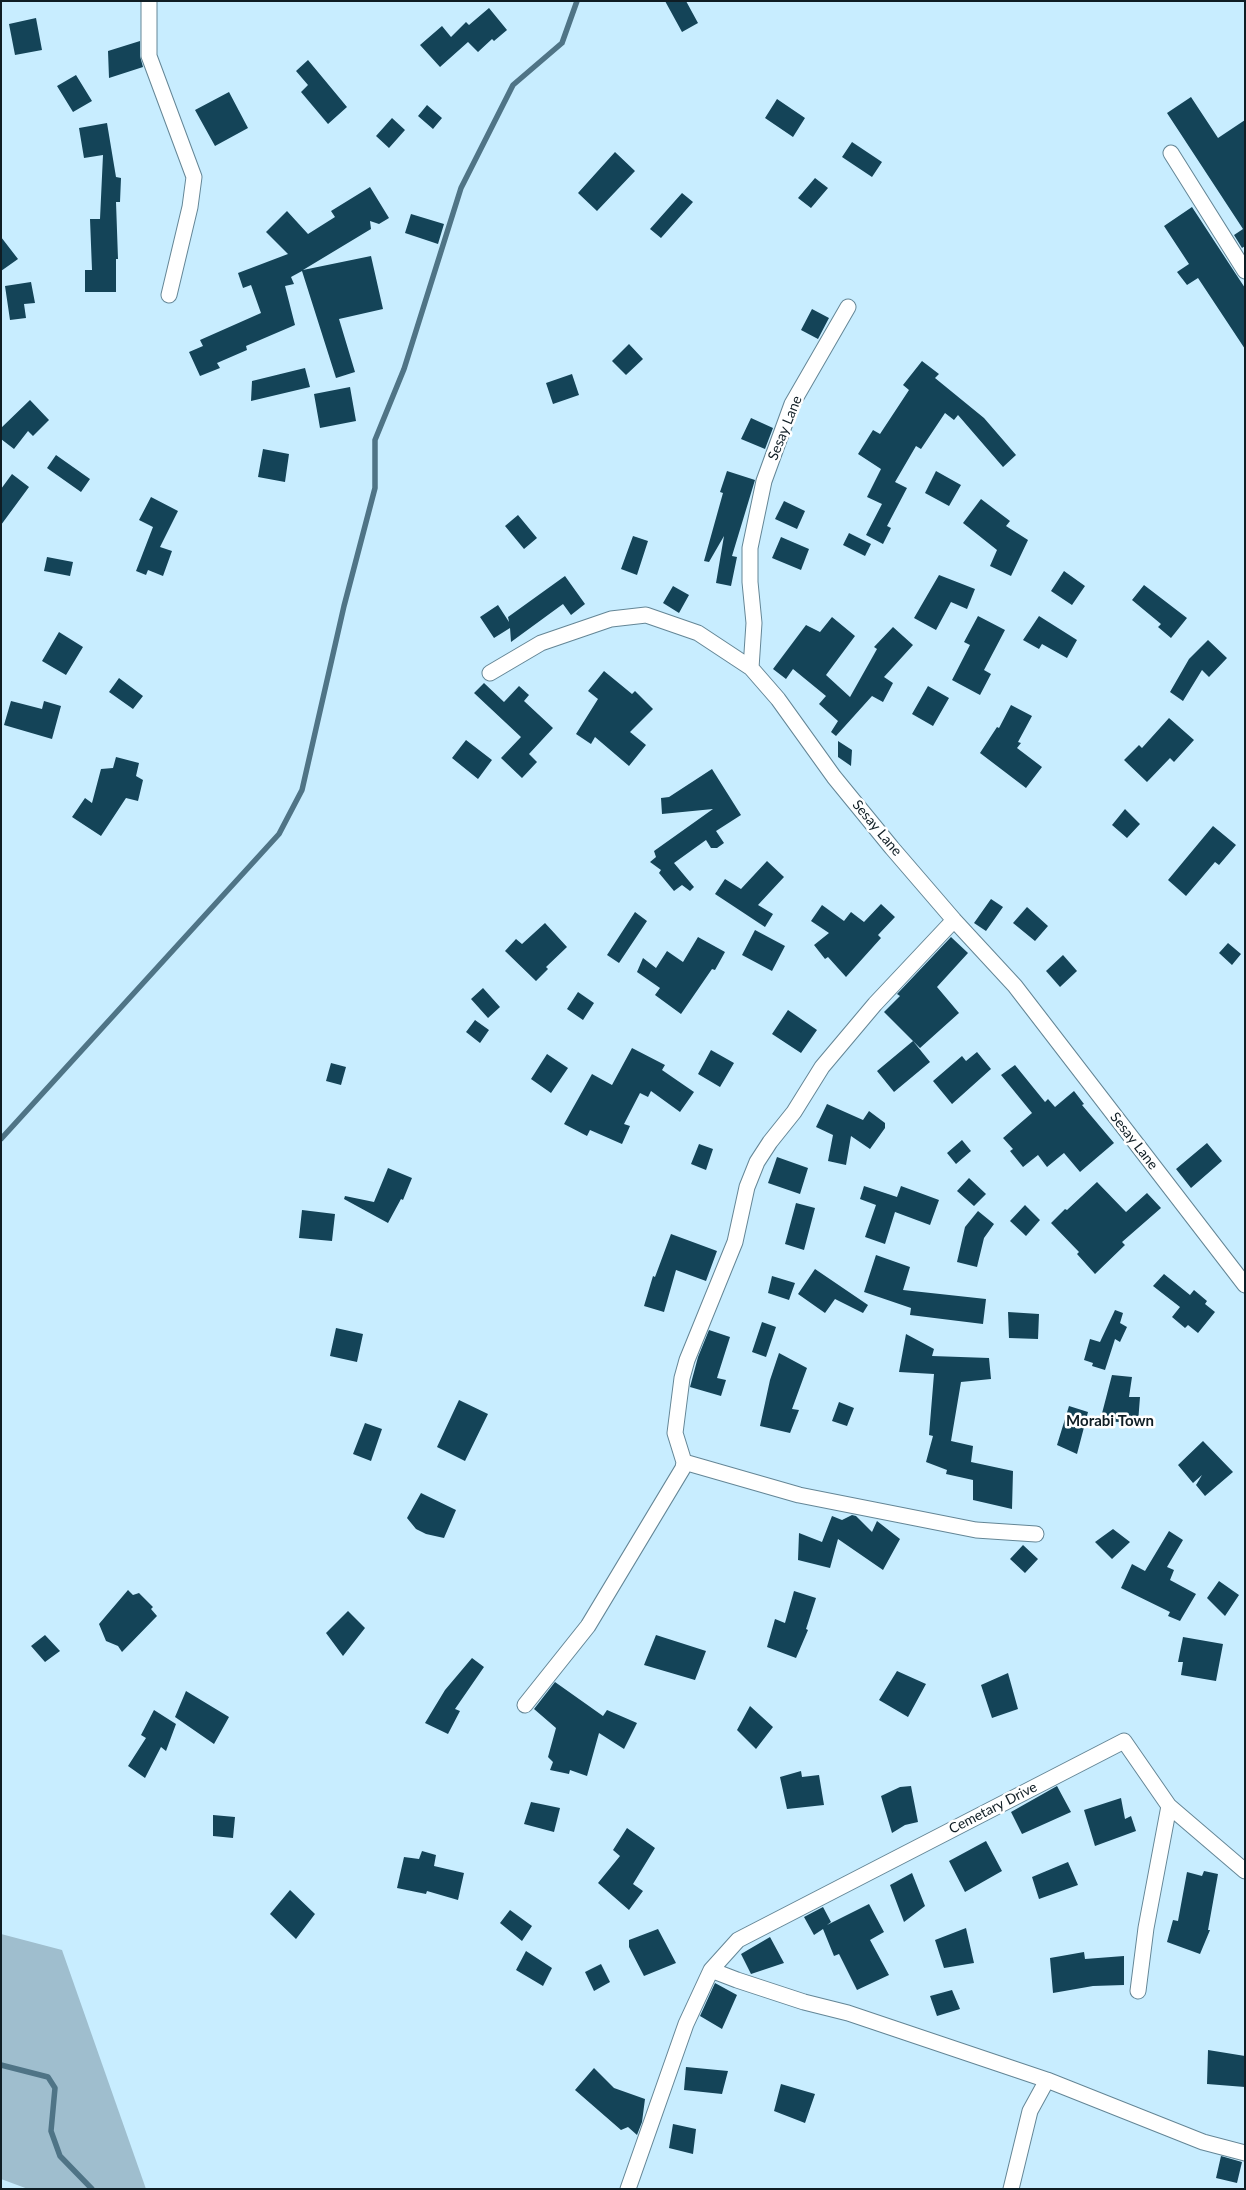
<!DOCTYPE html>
<html>
<head>
<meta charset="utf-8">
<style>
	body { margin:0 }
	#map { position:relative; width:1246px; height:2190px; overflow:hidden; background:#c8edff; font-family:Lato,sans-serif }
	canvas { display:block }
	.frame { position:absolute; inset:0; border:2px solid #0f1d24; pointer-events:none }
</style>
</head>
<body>
<div id="map">
<canvas width="1246" height="2190"></canvas>
<div class="frame"></div>
</div>
<script>
const g = document.querySelector('canvas').getContext('2d');
g.lineJoin = 'round';
function fillPath(path, color) { g.fillStyle = color; g.fill(path, 'evenodd'); }
const poly = rows => new Path2D(rows.map(r => 'M' + r).join(''));
function trace(path, color, width, dash) { g.strokeStyle = color; g.lineWidth = width; g.lineCap = dash ? 'butt' : 'round'; g.setLineDash(dash || []); g.stroke(path); }
function label(font, color, halo, rows, align = 'center') {
  g.font = font + ' Lato,sans-serif'; g.lineWidth = 5; g.setLineDash([]); g.textBaseline = 'middle'; g.strokeStyle = halo; g.fillStyle = color; for (const [text, x, y, turn = 0] of rows) {
    g.save(); g.translate(x, y); g.rotate((+turn || 0) * Math.PI / 180); g.textAlign = isNaN(turn) ? turn : align; if (halo) g.strokeText(text, 0, 0); g.fillText(text, 0, 0); g.restore();
  }
}
const green = poly([
	[1,1934,62,1950,146,2189,28,2189,1,2179]
]);
const stream = poly([
	[1,1139,279,834,302,790,344,606,375,488,375,440,404,369,461,188,513,85,562,43,577,1],
	[1,2065,48,2077,55,2088,51,2131,60,2156,92,2189]
]);
const building = poly([
	[665,1,686,1,698,23,682,32],
	[489,8,507,30,494,41,492,39,478,52,468,42,440,67,420,45,442,26,451,37,466,22,469,25],
	[36,18,42,50,15,55,9,24],
	[140,41,140,56,143,67,109,78,108,51],
	[308,60,347,107,328,124,301,92,308,85,296,71],
	[76,75,92,101,73,112,57,86],
	[229,92,248,128,215,146,195,110],
	[1191,97,1218,138,1245,120,1245,246,1242,248,1234,235,1243,229,1167,113],
	[777,99,805,118,793,137,765,118],
	[427,105,442,118,433,129,418,116],
	[392,118,405,130,389,148,376,136],
	[107,123,116,177,121,178,120,202,116,202,118,259,116,259,116,292,85,292,85,270,92,270,90,219,100,219,103,155,84,158,79,128],
	[852,142,882,162,872,177,842,157],
	[615,152,635,171,597,211,578,193],
	[815,178,828,188,811,208,798,198],
	[370,187,389,218,379,224,370,221,371,229,303,270,371,256,383,309,339,319,355,372,336,378,302,271,291,277,294,284,285,286,295,325,246,346,247,350,217,363,220,368,200,376,189,352,203,346,200,340,261,313,251,285,243,288,238,273,288,254,266,232,287,211,308,234,335,217,331,211],
	[682,193,693,202,661,238,650,229],
	[1192,207,1245,288,1245,349,1198,278,1187,285,1177,272,1189,264,1164,226],
	[411,214,444,224,438,244,405,233],
	[1,237,18,259,1,271],
	[31,282,35,303,24,304,26,318,10,320,5,286],
	[812,309,829,318,818,339,801,330],
	[629,344,643,359,626,375,612,361],
	[922,361,939,374,935,378,984,418,1016,455,1003,467,958,415,954,420,945,413,921,449,916,446,895,482,907,488,887,526,891,528,883,544,866,535,882,504,867,497,881,469,858,454,873,430,880,434,909,390,903,385],
	[305,368,310,387,251,401,252,381],
	[572,374,579,395,553,404,546,383],
	[350,387,356,421,320,428,314,394],
	[30,400,49,420,33,436,28,431,14,449,1,439,1,428],
	[751,418,773,428,765,449,741,439],
	[263,449,289,454,285,482,258,477],
	[56,455,90,479,81,492,47,468],
	[727,471,755,480,732,556,737,557,731,586,716,583,724,536,709,562,704,561,723,493,720,492],
	[936,471,961,485,949,506,925,493],
	[12,474,29,487,1,525,1,489],
	[151,497,178,511,160,547,172,551,163,576,148,570,146,575,136,571,153,527,139,520],
	[981,499,1010,521,1006,526,1028,540,1011,576,990,566,997,550,963,523],
	[784,501,805,511,797,529,775,519],
	[518,515,537,538,524,549,505,526],
	[849,533,871,544,865,556,843,545],
	[633,536,648,541,637,575,621,569],
	[781,537,809,549,801,570,772,558],
	[47,557,73,562,70,576,44,571],
	[1064,571,1085,586,1072,605,1051,591],
	[939,575,975,589,967,609,951,602,936,630,914,618],
	[565,576,585,604,571,615,563,604,511,642,510,628,494,638,480,617,498,605,509,622,508,617],
	[1144,585,1187,618,1171,638,1158,627,1161,624,1132,600],
	[673,586,689,595,679,613,663,603],
	[978,616,1005,630,984,670,991,674,980,695,952,680,970,645,964,642],
	[1039,616,1077,640,1067,658,1042,644,1039,649,1023,640],
	[832,617,855,636,826,675,850,697,877,649,874,647,893,627,913,645,884,677,893,683,883,702,872,696,836,736,831,732,838,721,819,704,826,696,793,669,786,679,773,669,806,625,820,632],
	[59,632,83,647,66,675,42,661],
	[1208,640,1227,658,1209,677,1202,670,1183,701,1170,692,1189,659],
	[604,671,632,694,635,691,653,709,630,732,646,745,629,766,595,737,591,744,576,734,598,699,588,691],
	[119,678,143,696,133,709,109,692],
	[484,683,504,702,519,686,529,695,524,701,553,728,529,754,537,762,522,778,501,758,521,737,474,693],
	[928,686,949,698,933,726,912,714],
	[11,701,42,709,44,701,61,706,52,739,4,725],
	[1011,705,1032,716,1018,742,1021,743,1017,748,1042,767,1026,788,980,753,997,727,999,728],
	[1169,718,1194,740,1174,762,1170,758,1147,782,1124,760,1139,745,1142,748],
	[466,740,492,760,478,779,452,758],
	[838,741,852,750,851,766,838,757],
	[116,757,139,763,136,776,143,780,138,801,126,798,101,836,72,817,85,798,92,803,101,769,113,768],
	[712,769,741,815,716,831,724,843,717,848,711,848,706,840,674,863,694,887,690,891,682,885,674,891,659,873,661,870,650,862,656,857,654,851,713,809,662,814,661,798,669,797],
	[1125,809,1140,824,1127,838,1112,825],
	[1213,826,1236,845,1219,865,1215,862,1186,896,1168,880],
	[767,861,784,877,758,905,773,914,765,927,715,894,725,879,741,889],
	[991,899,1003,907,986,931,974,923],
	[881,904,895,917,878,935,881,938,846,977,828,957,825,959,814,945,829,933,811,921,822,905,844,921,851,912,864,922],
	[1027,907,1048,926,1035,941,1013,923],
	[635,912,647,921,619,963,607,955],
	[545,923,567,947,546,967,548,969,536,981,505,951,516,939,522,944],
	[755,930,785,946,772,971,742,955],
	[698,937,725,952,715,970,712,969,681,1014,655,995,660,988,637,972,643,958,656,968,667,951,683,962],
	[951,937,968,953,937,987,959,1013,920,1048,884,1012,900,996,897,994],
	[1228,943,1241,954,1232,965,1219,953],
	[1063,955,1077,971,1060,987,1046,971],
	[483,988,500,1007,488,1018,471,999],
	[578,992,594,1003,583,1020,567,1009],
	[788,1010,817,1030,801,1053,772,1034],
	[475,1020,489,1030,480,1043,466,1032],
	[913,1041,930,1062,894,1092,877,1071],
	[632,1048,665,1065,662,1070,694,1092,680,1112,651,1091,648,1097,640,1093,624,1124,630,1126,622,1144,590,1130,587,1136,564,1124,592,1074,612,1085],
	[711,1050,734,1063,720,1087,698,1074],
	[977,1052,991,1069,952,1104,933,1081,962,1056,966,1061],
	[547,1054,568,1068,551,1093,531,1079],
	[331,1063,346,1067,341,1085,326,1081],
	[1015,1065,1045,1102,1048,1099,1055,1107,1074,1091,1084,1104,1082,1105,1114,1143,1080,1172,1064,1153,1047,1167,1038,1155,1023,1167,1010,1151,1013,1149,1003,1138,1032,1113,1001,1075],
	[827,1104,863,1120,869,1111,885,1123,885,1128,870,1149,851,1136,846,1165,828,1161,833,1135,816,1127],
	[962,1140,971,1151,956,1164,947,1153],
	[1207,1143,1222,1161,1191,1188,1176,1169],
	[699,1144,713,1149,706,1170,691,1164],
	[777,1157,808,1168,800,1194,768,1183],
	[388,1168,412,1178,403,1200,401,1199,388,1223,344,1199,345,1196,374,1202],
	[969,1178,986,1194,974,1206,957,1191],
	[1097,1182,1126,1212,1147,1193,1161,1208,1122,1242,1125,1245,1095,1274,1077,1254,1079,1252,1051,1223,1065,1209,1067,1210],
	[864,1186,897,1197,901,1186,939,1200,930,1225,895,1212,885,1244,865,1237,876,1205,860,1199],
	[796,1203,815,1208,804,1250,785,1244],
	[1025,1205,1040,1220,1026,1236,1010,1221],
	[302,1210,335,1214,332,1241,299,1238],
	[978,1211,994,1224,984,1238,977,1267,957,1262,965,1227],
	[671,1234,717,1251,706,1281,676,1270,664,1312,644,1306,653,1276,655,1277],
	[876,1255,910,1267,903,1290,986,1299,983,1324,910,1315,911,1308,864,1292],
	[815,1269,868,1305,863,1313,835,1299,825,1313,798,1294],
	[1164,1274,1190,1295,1194,1290,1207,1301,1205,1304,1215,1312,1198,1333,1188,1325,1185,1328,1172,1317,1180,1307,1153,1286],
	[772,1276,795,1283,789,1300,768,1293],
	[1115,1310,1123,1313,1120,1323,1127,1327,1120,1342,1115,1339,1105,1370,1092,1366,1093,1363,1084,1360,1090,1339,1100,1342],
	[1008,1312,1039,1314,1038,1339,1009,1338],
	[762,1322,776,1327,766,1357,752,1352],
	[336,1328,363,1334,357,1362,330,1356],
	[709,1330,730,1337,717,1378,726,1380,721,1396,690,1387,698,1357],
	[906,1334,934,1349,932,1356,989,1358,991,1379,961,1382,951,1441,973,1446,971,1462,1013,1471,1012,1509,973,1500,973,1480,946,1474,947,1470,926,1462,933,1436,929,1435,934,1374,899,1372],
	[779,1353,807,1368,792,1409,799,1410,790,1433,760,1426,770,1380],
	[1112,1375,1132,1377,1129,1397,1140,1397,1138,1423,1100,1421],
	[459,1400,488,1414,465,1461,437,1447],
	[839,1402,854,1408,847,1426,832,1421],
	[1069,1406,1088,1412,1077,1454,1057,1445],
	[365,1423,382,1429,371,1461,353,1454],
	[1203,1441,1233,1472,1205,1496,1196,1485,1202,1475,1193,1483,1178,1465],
	[421,1493,456,1510,444,1538,426,1534,416,1529,407,1518],
	[852,1515,856,1516,872,1532,877,1521,900,1539,883,1570,838,1539,830,1568,798,1560,799,1533,822,1542,832,1516,842,1520],
	[1113,1529,1130,1542,1112,1559,1095,1542],
	[1169,1531,1183,1540,1167,1567,1174,1570,1170,1580,1196,1594,1180,1621,1168,1616,1170,1612,1121,1588,1132,1564,1145,1571],
	[1023,1545,1038,1559,1025,1573,1010,1559],
	[1219,1581,1239,1595,1225,1616,1207,1598],
	[128,1590,133,1595,139,1593,153,1607,151,1609,157,1616,122,1652,118,1646,106,1641,99,1624],
	[794,1591,816,1598,806,1629,808,1630,796,1658,767,1647,775,1619,785,1623],
	[348,1611,365,1628,343,1656,326,1633],
	[45,1635,60,1651,45,1662,31,1646],
	[656,1635,706,1651,695,1680,644,1665],
	[1183,1637,1223,1644,1216,1681,1181,1675,1183,1662,1178,1662],
	[472,1658,484,1667,455,1709,460,1711,448,1734,425,1723,445,1690],
	[897,1671,926,1684,908,1717,879,1700],
	[1008,1673,1018,1709,992,1718,981,1685],
	[555,1682,603,1716,607,1710,637,1723,624,1749,599,1733,587,1776,570,1770,569,1774,550,1770,553,1762,548,1757,556,1728,534,1709],
	[186,1691,229,1717,214,1744,175,1717],
	[750,1706,773,1727,756,1749,737,1730],
	[154,1710,176,1724,166,1751,161,1747,145,1778,128,1766,146,1738,141,1735],
	[801,1771,802,1777,819,1775,824,1805,787,1809,780,1777],
	[911,1786,918,1822,905,1825,892,1833,881,1796,900,1787],
	[1057,1786,1071,1812,1022,1834,1011,1812],
	[1121,1798,1125,1819,1131,1816,1136,1831,1095,1846,1084,1810],
	[531,1802,560,1808,554,1832,524,1824],
	[213,1815,235,1817,233,1838,213,1836],
	[627,1828,655,1848,633,1884,643,1891,629,1910,598,1883,620,1856,613,1850],
	[986,1841,1002,1871,965,1892,949,1861],
	[422,1851,436,1855,434,1866,464,1873,458,1900,427,1891,426,1894,397,1888,404,1857,419,1859],
	[1068,1862,1078,1885,1039,1899,1032,1877],
	[1204,1871,1218,1874,1208,1930,1210,1930,1200,1954,1167,1942,1173,1920,1178,1921,1187,1872,1202,1876],
	[912,1873,925,1906,904,1922,890,1885],
	[290,1890,315,1914,296,1939,270,1914],
	[869,1904,884,1932,870,1940,889,1975,857,1990,839,1954,834,1956,823,1929,814,1935,804,1917,823,1907,831,1922,827,1925],
	[510,1910,532,1926,522,1941,500,1923],
	[966,1928,974,1963,944,1968,935,1940],
	[658,1929,676,1963,644,1976,629,1947,629,1940],
	[770,1937,784,1963,751,1974,741,1954],
	[526,1951,552,1968,543,1986,516,1970],
	[1084,1952,1085,1959,1124,1956,1124,1985,1093,1986,1053,1993,1050,1958],
	[601,1964,610,1982,594,1991,585,1972],
	[715,1983,737,1995,722,2029,700,2016],
	[952,1990,960,2009,937,2016,930,1996],
	[1208,2050,1245,2056,1245,2087,1207,2084],
	[686,2067,728,2071,722,2094,684,2090],
	[594,2068,614,2088,645,2099,642,2122,637,2135,628,2127,621,2130,575,2090],
	[781,2084,815,2094,805,2123,774,2111],
	[673,2124,696,2129,693,2154,669,2148],
	[1221,2156,1242,2162,1237,2183,1216,2178]
]);
const street = poly([
	[149,1,149,56,194,177,190,207,169,295],
	[1171,153,1245,271],
	[848,307,792,404,764,481,750,548,750,582,754,623,751,668,778,699,834,777,892,848,954,920,1015,986,1245,1285],
	[490,673,541,643,611,619,646,615,698,633,751,668],
	[684,1462,799,1495,976,1530,1036,1534],
	[525,1705,588,1626,683,1468,684,1462,675,1433,682,1378,687,1360,735,1242,747,1187,757,1162,770,1142,794,1112,822,1067,875,1004,954,920],
	[711,1970,737,1980,804,2002,848,2013,1047,2080,1203,2142,1245,2153],
	[1138,1991,1146,1928,1169,1806],
	[628,2189,686,2024,711,1970,738,1940,1124,1741,1169,1806,1245,1871],
	[1011,2189,1030,2111,1047,2080]
]);
const streetNames = [
	["Sesay Lane",785,428,-68],
	["Sesay Lane",877,828,50],
	["Sesay Lane",1134,1141,52],
	["Cemetary Drive",993,1808,-27]
];
const neighbourhoodNames = [
	["Morabi Town",1110,1421]
];
fillPath(green, '#9fbece');
trace(stream, '#4f7486', 5.5);
fillPath(building, '#144458');
trace(street, '#648696', 17);
trace(street, '#fff', 15);
label('14px', '#0f1d24', '#fff', streetNames);
label('bold 15px', '#0f1d24', '#fff', neighbourhoodNames);
</script>
</body>
</html>
